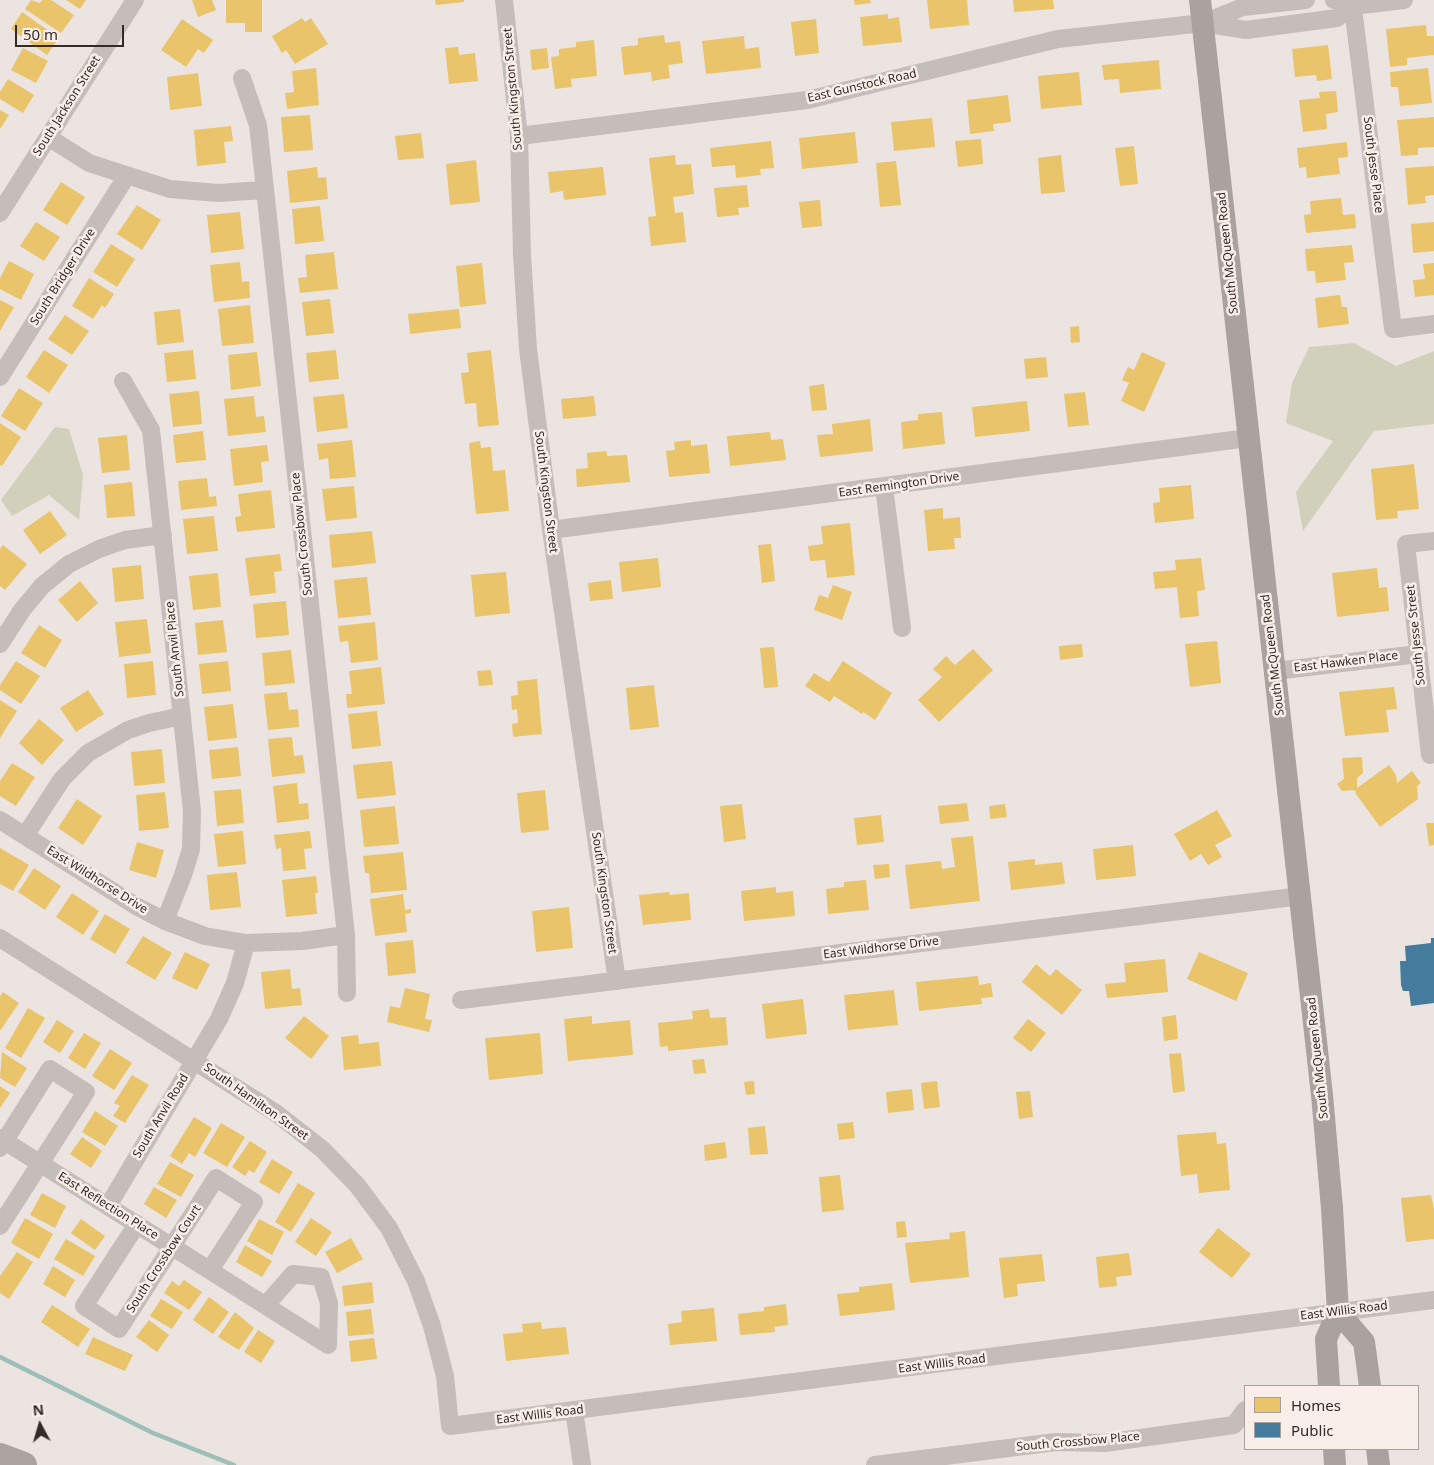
<!DOCTYPE html>
<html>
<head>
<meta charset="utf-8">
<style>
	body { margin:0 }
	#map { position:relative; width:1434px; height:1465px; overflow:hidden; background:#ece4e0; font-family:"Noto Sans",sans-serif }
	canvas { display:block }
	.legend { position:absolute; left:1244px; top:1385px; width:175px; height:65px; box-sizing:border-box; background:#f9eee8; border:1px solid #aba09b; margin:0; padding:6px 9px; list-style:none; font-size:15px; color:#362a28 }
	.legend li { display:flex; align-items:center; gap:10px; height:25px }
	.legend b { width:25px; border:1px solid #aba09b }
	.north { position:absolute; left:15px; top:1400px; width:50px; height:50px; -webkit-text-stroke:4px #f9eee8; paint-order:stroke; rotate:354deg; font-size:14px; font-weight:700; line-height:20px; text-align:center; color:#362a28 }
	.north::after { content:''; display:block; margin:auto; width:18px; height:22px; background:#362a28; clip-path:polygon(50% 0,100% 100%,50% 72%,0 100%) }
	.scale { position:absolute; left:15px; top:25px; width:109px; height:22px; box-sizing:border-box; border:2px solid #362a28; border-top:0; padding-left:6px; font-size:15px; line-height:18px; white-space:nowrap; color:#362a28; -webkit-text-stroke:4px #f9eee8; paint-order:stroke }
</style>
</head>
<body>
<div id="map">
<canvas width="1434" height="1465"></canvas>
<ul class="legend">
<li><b style="height:14px;background:#e9c46a"></b>Homes</li>
<li><b style="height:14px;background:#457b9d"></b>Public</li>
</ul>
<div class="north">N</div>
<div class="scale">50 m</div>
</div>
<script>
const g = document.querySelector('canvas').getContext('2d');
g.lineJoin = 'round';
function fillPath(path, color) { g.fillStyle = color; g.fill(path, 'evenodd'); }
const poly = rows => new Path2D(rows.map(r => 'M' + r).join(''));
function trace(path, color, width, dash) { g.strokeStyle = color; g.lineWidth = width; g.lineCap = dash ? 'butt' : 'round'; g.setLineDash(dash || []); g.stroke(path); }
function label(font, color, halo, rows, align = 'center') {
  g.font = font + ' "Noto Sans",sans-serif'; g.lineWidth = 5; g.setLineDash([]); g.textBaseline = 'middle'; g.strokeStyle = halo; g.fillStyle = color; for (const [text, x, y, turn = 0] of rows) {
    g.save(); g.translate(x, y); g.rotate((+turn || 0) * Math.PI / 180); g.textAlign = isNaN(turn) ? turn : align; if (halo) g.strokeText(text, 0, 0); g.fillText(text, 0, 0); g.restore();
  }
}
const green = poly([
	[1354,343,1396,366,1434,351,1434,424,1374,431,1303,531,1296,492,1333,441,1286,423,1292,383,1309,347],
	[55,427,69,429,83,475,79,520,49,495,12,516,1,500]
]);
const homes = poly([
	[31,0,40,3,42,0,51,0,74,15,61,33,25,9],
	[66,0,86,0,80,9],
	[192,0,212,0,216,10,198,17],
	[226,0,262,0,262,32,245,32,245,23,226,23],
	[435,0,464,0,464,2,436,5],
	[854,0,870,0,871,3,855,5],
	[927,0,967,0,969,25,930,29],
	[1013,0,1053,0,1054,9,1014,12],
	[22,12,59,38,47,55,11,29],
	[888,14,888,19,899,17,902,42,863,46,860,17],
	[302,18,305,22,311,18,328,44,295,64,286,50,282,53,272,36],
	[182,19,213,40,204,53,198,49,186,67,161,50],
	[816,19,819,53,795,56,791,22],
	[1426,25,1427,36,1434,36,1434,55,1407,58,1407,65,1390,67,1386,29],
	[664,35,665,43,680,41,683,63,668,65,670,78,652,81,651,72,624,75,621,47,638,45,638,38],
	[744,36,745,49,759,47,761,68,706,74,702,41],
	[594,40,597,76,571,79,572,87,555,89,551,57,559,56,559,49,576,47,576,42],
	[1328,45,1332,79,1317,81,1316,75,1295,77,1292,49],
	[458,47,459,55,475,53,478,81,449,84,445,48],
	[23,48,48,61,36,83,11,70],
	[547,48,549,68,532,70,530,50],
	[1159,60,1161,89,1120,93,1119,79,1104,80,1102,65],
	[316,68,319,105,287,109,285,93,294,92,292,71],
	[1428,68,1432,103,1400,106,1398,87,1391,87,1390,72],
	[1079,72,1082,105,1041,109,1038,76],
	[198,73,202,106,170,110,167,77],
	[8,79,34,95,23,113,0,99,0,92],
	[1336,91,1338,112,1326,114,1327,129,1303,132,1299,100,1320,98,1319,92],
	[1008,95,1011,122,993,124,994,131,970,134,967,100],
	[0,110,9,115,0,129],
	[310,115,313,150,284,152,281,117],
	[1434,117,1434,147,1418,148,1418,155,1401,156,1397,120],
	[932,118,935,147,894,151,891,122],
	[231,126,233,141,224,142,226,163,197,166,194,130],
	[855,132,858,163,802,169,799,138],
	[421,133,424,158,398,160,395,136],
	[981,139,983,164,958,167,955,141],
	[771,141,774,168,760,169,761,175,736,178,735,165,712,167,710,148],
	[1347,142,1348,157,1338,158,1340,174,1307,178,1306,167,1299,168,1297,148],
	[1134,146,1138,184,1120,186,1115,148],
	[675,155,676,165,691,164,694,194,673,197,675,213,683,212,686,242,651,246,648,217,656,216,649,158],
	[1061,155,1065,192,1041,194,1038,158],
	[476,160,480,202,450,205,446,164],
	[896,161,901,205,880,207,876,163],
	[1434,166,1434,195,1425,196,1426,203,1408,205,1405,168],
	[317,167,318,178,326,177,328,199,290,203,287,171],
	[603,167,606,195,564,200,563,191,550,193,548,172],
	[61,182,85,197,67,225,43,210],
	[747,185,749,207,738,208,739,215,717,217,714,188],
	[1341,198,1343,215,1355,214,1356,228,1306,233,1304,215,1311,214,1310,201],
	[820,200,822,226,802,228,799,202],
	[137,205,161,220,142,250,117,234],
	[320,206,324,241,295,244,292,209],
	[240,212,244,249,211,253,207,215],
	[36,222,60,237,44,261,20,246],
	[1434,222,1434,251,1413,253,1411,224],
	[111,244,135,259,117,287,93,272],
	[1352,245,1354,262,1344,263,1346,280,1316,283,1315,271,1307,271,1305,249],
	[334,252,338,289,300,293,298,278,307,277,305,255],
	[9,261,34,274,21,300,0,289,0,278],
	[240,262,242,282,249,281,250,298,214,302,210,265],
	[482,263,486,304,460,307,456,266],
	[1434,263,1434,295,1415,297,1413,280,1425,279,1423,264],
	[89,278,114,294,105,308,102,305,93,319,72,306],
	[1340,295,1342,307,1347,307,1349,324,1318,328,1315,298],
	[330,299,334,333,306,336,302,302],
	[0,300,14,307,0,331],
	[250,305,254,343,222,346,218,309],
	[180,309,184,342,157,345,154,312],
	[459,309,461,328,410,334,408,314],
	[65,315,89,331,72,355,48,339],
	[1079,326,1080,342,1071,343,1070,327],
	[44,350,68,365,49,393,26,377],
	[193,350,196,379,167,382,164,353],
	[336,350,339,379,309,382,306,353],
	[491,350,499,425,478,427,476,403,465,404,461,373,469,372,467,353],
	[257,352,261,386,231,390,228,355],
	[1142,352,1166,363,1144,412,1121,401,1129,383,1122,380,1128,367,1134,370],
	[1046,357,1048,377,1026,379,1024,359],
	[824,384,827,410,812,411,809,386],
	[19,388,43,403,25,431,1,416],
	[199,391,202,424,173,427,169,394],
	[1085,392,1089,425,1068,427,1064,394],
	[344,394,348,428,317,432,313,397],
	[254,396,256,417,264,416,266,432,228,436,224,399],
	[594,396,596,416,563,419,561,399],
	[1027,401,1030,431,975,437,972,407],
	[942,412,945,444,903,449,901,422,918,420,918,414],
	[870,419,873,451,820,457,817,435,833,434,832,424],
	[0,423,21,437,2,466,0,465],
	[203,431,206,460,176,463,173,435],
	[770,432,771,440,783,439,786,460,730,466,727,436],
	[127,435,130,470,102,473,98,438],
	[352,440,356,477,330,479,328,458,319,460,317,444],
	[691,440,691,446,707,444,710,473,669,477,666,451,675,450,674,442],
	[480,441,481,448,491,447,493,471,505,470,509,511,476,514,469,443],
	[267,445,269,461,261,462,263,482,234,486,230,449],
	[607,451,607,456,627,455,630,482,577,487,576,469,588,468,587,453],
	[1414,464,1419,509,1397,511,1398,518,1376,520,1371,469],
	[207,478,209,497,216,496,217,506,181,510,178,481],
	[132,482,135,516,107,518,104,485],
	[1191,485,1194,519,1155,523,1153,503,1160,502,1159,488],
	[354,486,357,518,326,521,322,489],
	[271,490,275,528,237,532,235,517,241,516,238,494],
	[943,508,943,519,960,517,961,538,954,538,955,549,928,551,924,510],
	[50,511,67,535,40,554,23,530],
	[214,516,218,551,187,554,183,519],
	[850,523,855,575,827,578,825,560,810,561,808,546,823,544,821,526],
	[372,531,376,563,332,568,329,535],
	[771,544,775,581,762,583,758,545],
	[3,545,27,564,5,590,0,586,0,549],
	[280,554,282,571,274,572,276,593,250,596,245,558],
	[658,558,661,587,622,592,619,562],
	[1201,558,1205,590,1197,591,1199,616,1180,618,1177,587,1155,589,1153,572,1176,570,1175,560],
	[141,565,144,599,115,602,112,568],
	[1377,568,1379,588,1387,587,1389,611,1337,617,1332,573],
	[506,572,510,613,475,617,471,575],
	[218,573,221,607,193,610,189,576],
	[367,577,371,615,338,618,334,580],
	[611,580,613,599,590,601,588,583],
	[80,581,98,603,77,622,58,600],
	[833,585,852,592,842,620,814,610,819,595,828,598],
	[286,601,289,635,256,638,253,604],
	[147,619,151,653,119,657,115,622],
	[223,620,227,652,198,655,195,623],
	[375,622,378,660,351,663,348,641,340,642,338,626],
	[39,625,62,640,45,668,21,653],
	[1217,641,1221,683,1190,687,1185,644],
	[1082,644,1083,657,1060,660,1059,646],
	[774,647,778,687,764,688,760,648],
	[973,649,993,670,939,722,918,700,942,677,933,669,946,656,955,665],
	[291,650,295,683,265,686,262,653],
	[16,661,40,676,21,704,0,690,0,685],
	[153,661,156,695,127,698,124,664],
	[228,661,231,691,202,694,199,664],
	[843,661,892,693,875,720,863,712,862,714,834,696,830,702,805,686,814,673,829,682],
	[381,667,385,704,347,708,346,694,352,694,349,671],
	[491,670,493,685,479,686,477,671],
	[537,679,542,734,513,737,512,724,518,723,517,709,512,710,511,696,518,695,517,681],
	[654,685,659,727,630,730,626,688],
	[1394,687,1397,709,1386,710,1389,732,1345,736,1339,692],
	[88,690,104,714,76,732,60,708],
	[287,692,289,710,298,709,299,727,268,730,264,694],
	[0,700,17,711,0,738],
	[233,704,237,738,208,741,204,707],
	[377,711,381,746,352,749,348,714],
	[39,719,64,740,42,765,19,743],
	[292,737,294,756,303,755,305,773,272,777,268,739],
	[238,747,241,776,212,779,209,750],
	[162,749,165,783,134,786,131,752],
	[1362,757,1363,773,1357,778,1357,788,1389,765,1396,775,1397,783,1412,771,1421,783,1417,786,1418,799,1380,827,1356,794,1355,790,1342,791,1337,784,1344,779,1342,758],
	[392,761,396,795,357,799,353,765],
	[12,763,35,777,16,806,0,796,0,781],
	[297,783,299,804,308,803,309,819,277,823,273,786],
	[241,789,244,823,217,826,214,791],
	[545,790,549,830,521,833,517,793],
	[165,792,169,828,139,831,136,795],
	[77,799,102,816,83,845,58,828],
	[967,803,969,821,940,824,938,806],
	[742,804,746,839,724,842,720,806],
	[1005,804,1007,817,990,819,989,806],
	[395,806,399,844,364,847,360,810],
	[1217,810,1232,836,1215,845,1222,857,1208,865,1201,854,1190,861,1174,834],
	[881,815,884,842,857,845,854,818],
	[1426,823,1434,823,1434,845,1429,846],
	[243,831,246,864,218,867,214,834],
	[310,831,312,848,304,849,306,869,283,871,281,848,276,849,274,835],
	[973,836,980,901,910,909,905,865,941,861,942,869,955,867,951,838],
	[137,842,164,850,156,878,129,870],
	[1133,845,1136,876,1096,880,1093,849],
	[0,848,29,865,13,891,0,884],
	[403,852,407,890,371,893,369,873,365,873,363,856],
	[1035,859,1035,865,1062,862,1065,884,1011,890,1008,862],
	[889,864,890,877,875,879,873,865],
	[34,868,61,886,45,910,18,892],
	[237,872,241,907,210,910,207,875],
	[316,876,318,893,315,893,317,914,286,917,282,880],
	[866,880,869,910,828,914,826,889,844,887,844,882],
	[776,887,776,893,793,891,795,916,744,921,741,891],
	[669,892,670,895,689,893,691,920,643,925,639,895],
	[72,893,99,911,83,935,56,917],
	[403,894,405,910,411,909,411,913,405,914,407,932,375,936,370,899],
	[569,907,573,948,536,952,532,911],
	[105,914,130,929,115,954,90,939],
	[143,936,172,953,155,980,126,963],
	[413,940,416,973,388,976,385,943],
	[185,952,210,964,197,990,172,978],
	[1199,952,1248,973,1236,1001,1187,979],
	[1165,959,1168,992,1107,998,1105,984,1126,982,1124,963],
	[1036,964,1050,976,1056,969,1082,990,1062,1015,1022,982],
	[290,969,292,989,300,988,302,1005,265,1009,261,972],
	[978,976,979,985,991,983,993,997,981,998,982,1004,919,1011,916,982],
	[405,988,430,994,425,1019,432,1020,429,1032,387,1022,390,1006,400,1008],
	[894,990,898,1025,848,1030,844,995],
	[3,992,19,1003,0,1031,0,996],
	[803,999,807,1034,766,1039,762,1004],
	[28,1008,45,1018,21,1058,5,1048],
	[709,1009,710,1018,726,1017,728,1045,668,1051,668,1046,660,1047,658,1023,693,1019,692,1011],
	[1176,1015,1178,1039,1164,1041,1162,1017],
	[304,1016,329,1036,311,1059,285,1038],
	[592,1016,592,1024,630,1020,633,1055,568,1061,564,1019],
	[1028,1019,1046,1033,1031,1052,1013,1038],
	[57,1020,74,1031,60,1053,43,1042],
	[84,1033,101,1043,85,1069,68,1058],
	[540,1033,543,1074,489,1080,485,1038],
	[358,1035,359,1044,379,1042,381,1066,344,1070,341,1037],
	[110,1049,132,1063,114,1090,92,1076],
	[2,1052,27,1068,15,1087,0,1078],
	[1181,1053,1185,1091,1173,1093,1169,1054],
	[704,1059,706,1073,694,1074,692,1060],
	[132,1075,149,1085,125,1123,113,1116,120,1106,114,1103],
	[754,1081,755,1094,746,1095,744,1082],
	[937,1081,940,1107,924,1109,921,1083],
	[0,1086,10,1093,0,1108],
	[912,1089,914,1110,888,1113,886,1092],
	[1030,1091,1033,1117,1019,1119,1016,1092],
	[95,1111,118,1126,105,1146,82,1132],
	[194,1117,212,1128,195,1157,189,1153,182,1164,170,1156],
	[853,1122,855,1138,839,1140,837,1124],
	[221,1123,245,1137,227,1167,203,1153],
	[765,1126,768,1154,750,1155,748,1128],
	[1216,1132,1217,1144,1226,1143,1230,1190,1199,1193,1197,1174,1181,1176,1177,1135],
	[82,1137,102,1151,91,1168,70,1154],
	[250,1141,267,1152,254,1173,249,1170,245,1176,232,1167],
	[725,1142,727,1158,705,1161,704,1145],
	[272,1159,293,1172,279,1194,259,1182],
	[170,1162,194,1175,181,1197,157,1184],
	[840,1175,844,1210,822,1212,819,1177],
	[298,1183,315,1193,291,1232,275,1222],
	[154,1187,177,1200,166,1218,144,1204],
	[42,1193,66,1206,55,1228,30,1215],
	[1431,1195,1434,1209,1434,1239,1406,1242,1401,1198],
	[25,1218,53,1234,39,1259,11,1243],
	[311,1218,332,1232,316,1256,295,1242],
	[81,1219,105,1236,95,1250,71,1233],
	[259,1219,284,1232,272,1255,247,1241],
	[905,1221,907,1237,897,1238,896,1222],
	[1218,1228,1251,1254,1232,1278,1199,1252],
	[965,1231,969,1277,910,1283,905,1243,950,1239,949,1233],
	[351,1238,363,1259,337,1273,325,1252],
	[66,1239,95,1256,83,1276,54,1259],
	[245,1245,272,1261,262,1277,236,1262],
	[17,1252,33,1262,9,1299,0,1293,0,1276],
	[1129,1253,1132,1275,1116,1277,1117,1286,1099,1288,1096,1257],
	[1042,1254,1045,1281,1017,1284,1018,1296,1004,1298,999,1258],
	[53,1266,75,1280,65,1297,43,1284],
	[184,1280,202,1292,189,1310,164,1293,172,1281,179,1286],
	[372,1282,374,1303,344,1306,342,1286],
	[892,1283,895,1310,840,1316,837,1294,859,1292,859,1287],
	[209,1297,229,1312,213,1334,193,1320],
	[161,1299,183,1312,172,1329,150,1316],
	[786,1304,788,1325,774,1327,775,1332,740,1335,738,1314,764,1311,764,1307],
	[52,1305,90,1329,78,1347,41,1322],
	[714,1308,717,1341,670,1345,668,1324,682,1322,681,1311],
	[371,1309,374,1334,348,1336,346,1312],
	[235,1312,254,1328,239,1350,218,1337],
	[149,1320,169,1335,157,1352,136,1337],
	[541,1322,542,1329,566,1327,569,1354,506,1361,503,1334,523,1332,522,1324],
	[258,1330,275,1341,261,1363,244,1352],
	[93,1337,133,1355,125,1371,85,1354],
	[374,1338,377,1359,351,1362,349,1341]
]);
const public = poly([
	[1431,938,1434,938,1434,1003,1411,1006,1409,991,1403,991,1401,985,1400,961,1406,961,1405,946,1431,943]
]);
const stream = poly([
	[0,1357,153,1433,234,1465]
]);
const minor = poly([
	[504,0,519,136,522,255,528,349,551,530,617,981],
	[1334,0,1353,6,1404,0],
	[1352,0,1393,329,1434,324],
	[1203,23,1246,30,1337,18,1353,6],
	[242,78,258,125,346,935,347,993],
	[519,136,807,100,1058,39,1203,23,1243,7,1306,0],
	[48,137,89,163,170,189,218,193,264,190],
	[0,213,135,0],
	[0,377,126,177],
	[123,381,151,430,192,811,191,849,183,875,165,921],
	[884,487,902,628],
	[551,530,1248,438],
	[0,644,22,610,42,586,69,564,99,549,125,540,163,535],
	[1275,671,1418,654],
	[1430,755,1406,544,1434,541],
	[0,820,136,906,165,921,205,936,246,943,302,941,346,935],
	[25,836,62,779,88,753,128,730,149,723,182,716],
	[0,938,276,1113,322,1149,357,1185,389,1228,416,1281,432,1326,445,1376,450,1426,1434,1300],
	[461,1000,1301,896],
	[0,1138,328,1345,329,1303,321,1277,293,1274,266,1305],
	[0,1148,50,1069,86,1092,0,1226],
	[108,1206,219,1019,235,983,246,943],
	[137,1224,84,1306,119,1329,216,1178,254,1202,210,1270],
	[574,1410,582,1465],
	[875,1465,1056,1442,1105,1443,1234,1425,1245,1410]
]);
const major = poly([
	[1200,0,1322,1095,1332,1208,1338,1312,1326,1339,1329,1386],
	[1338,1312,1364,1342,1370,1386],
	[1334,1449,1335,1465],
	[1377,1449,1379,1465]
]);
const highway = poly([
	[0,1456,24,1465]
]);
const streetNames = [
	["East Gunstock Road",862,86,-13],
	["South Kingston Street",513,89,-95],
	["South Jackson Street",67,106,-58],
	["South Jesse Place",1373,165,83],
	["South McQueen Road",1228,253,-96],
	["South Bridger Drive",63,277,-58],
	["East Remington Drive",899,485,-8],
	["South Kingston Street",546,492,83],
	["South Crossbow Place",302,534,-96],
	["South Jesse Street",1416,635,-96],
	["South Anvil Place",175,649,-96],
	["South McQueen Road",1273,655,-97],
	["East Hawken Place",1346,662,-7],
	["East Wildhorse Drive",97,880,32],
	["South Kingston Street",604,893,82],
	["East Wildhorse Drive",881,948,-7],
	["South McQueen Road",1318,1058,-96],
	["South Hamilton Street",256,1102,35],
	["South Anvil Road",161,1116,-59],
	["East Reflection Place",108,1206,32],
	["South Crossbow Court",164,1259,-57],
	["East Willis Road",1344,1311,-7],
	["East Willis Road",942,1364,-7],
	["East Willis Road",540,1415,-7],
	["South Crossbow Place",1078,1442,-5]
];
fillPath(green, '#d0d0bb');
fillPath(homes, '#e9c46a');
fillPath(public, '#457b9d');
trace(stream, '#9dbeb9', 4.5);
trace(minor, '#c5bdb9', 18);
trace(major, '#aaa29f', 22);
trace(highway, '#aba39f', 26);
label('12px', '#362a28', '#f9eee8', streetNames);
</script>
</body>
</html>
